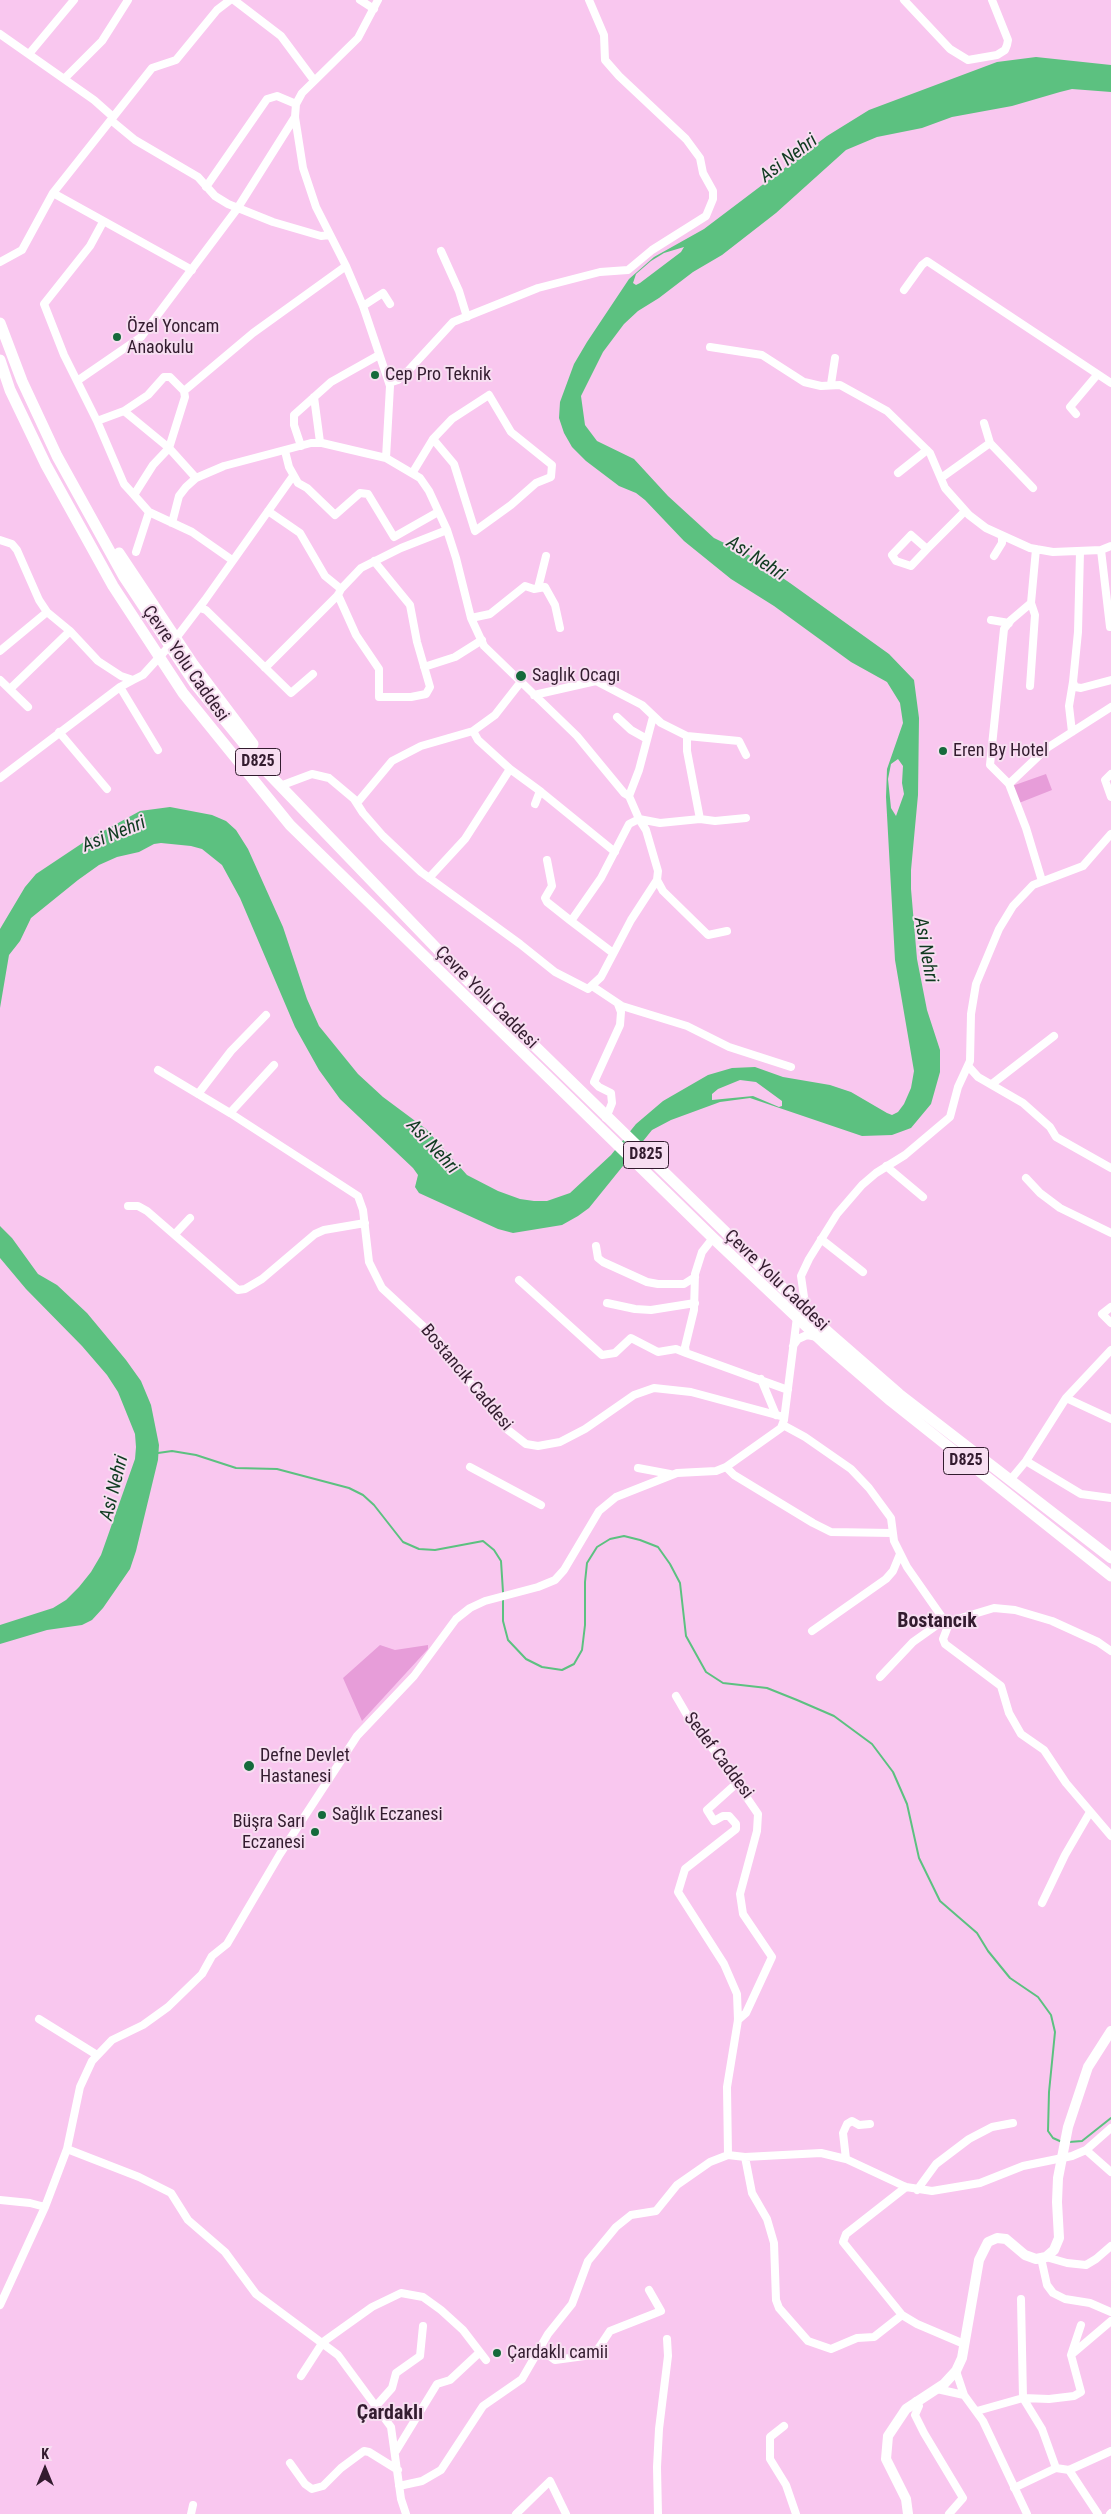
<!DOCTYPE html>
<html>
<head>
<meta charset="utf-8">
<style>
	body { margin:0 }
	#map { position:relative; width:1111px; height:2514px; overflow:hidden; background:#f9c7ef; font-family:"Roboto Condensed",sans-serif }
	canvas { display:block }
	.north { position:absolute; left:20px; top:2444px; width:50px; height:50px; -webkit-text-stroke:4px #f7def1; paint-order:stroke; rotate:0deg; font-size:14px; font-weight:700; line-height:20px; text-align:center; color:#331c2f }
	.north::after { content:''; display:block; margin:auto; width:18px; height:22px; background:#331c2f; clip-path:polygon(50% 0,100% 100%,50% 72%,0 100%) }
</style>
</head>
<body>
<div id="map">
<canvas width="1111" height="2514"></canvas>
<div class="north">K</div>
</div>
<script>
const g = document.querySelector('canvas').getContext('2d');
g.lineJoin = 'round';
function fillPath(path, color) { g.fillStyle = color; g.fill(path, 'evenodd'); }
const poly = rows => new Path2D(rows.map(r => 'M' + r).join(''));
function trace(path, color, width, dash) { g.strokeStyle = color; g.lineWidth = width; g.lineCap = dash ? 'butt' : 'round'; g.setLineDash(dash || []); g.stroke(path); }
function label(font, color, halo, rows, align = 'center') {
  g.font = font + ' "Roboto Condensed",sans-serif'; g.lineWidth = 4; g.setLineDash([]); g.textBaseline = 'middle'; g.strokeStyle = halo; g.fillStyle = color; for (const [text, x, y, turn = 0] of rows) {
    g.save(); g.translate(x, y); g.rotate((+turn || 0) * Math.PI / 180); g.textAlign = isNaN(turn) ? turn : align; if (halo) g.strokeText(text, 0, 0); g.fillText(text, 0, 0); g.restore();
  }
}
const green = poly([
	[1046,774,1052,790,1019,803,1012,786],
	[380,1645,395,1650,428,1645,428,1649,362,1721,343,1678]
]);
const water = poly([
	[1036,57,1111,65,1111,92,1072,89,1060,92,1012,106,952,117,922,128,877,137,846,150,776,213,722,255,693,272,659,298,638,311,624,324,603,352,581,396,585,425,597,441,634,459,668,496,714,538,749,555,790,583,889,654,914,680,919,718,918,795,911,870,911,889,917,959,927,1010,940,1050,940,1072,931,1104,911,1128,892,1135,862,1136,750,1098,720,1102,671,1120,652,1130,589,1208,578,1216,562,1225,513,1233,498,1229,419,1193,415,1187,418,1175,413,1168,340,1099,319,1070,295,1027,240,898,222,865,202,849,191,846,161,843,154,844,139,852,117,857,99,865,78,880,31,918,20,941,9,955,0,1008,0,929,25,887,36,874,87,840,140,811,170,807,212,815,226,821,236,830,248,849,283,927,307,999,319,1026,358,1074,383,1097,426,1129,467,1175,498,1191,520,1199,534,1201,547,1201,570,1193,611,1155,636,1124,663,1101,708,1075,732,1068,755,1067,783,1077,830,1085,851,1092,887,1113,892,1115,898,1112,904,1104,911,1088,914,1071,895,960,886,797,887,769,903,723,900,703,887,682,851,662,774,606,731,579,684,541,645,500,636,493,619,486,586,461,572,447,564,433,559,418,560,402,574,364,587,342,629,279,654,257,704,229,827,136,869,110,997,62],
	[684,247,681,252,640,283,636,285,633,283,636,274,651,261,664,253],
	[898,759,903,766,902,783,904,794,896,816,891,808,888,779,891,764],
	[740,1080,756,1082,782,1101,782,1106,779,1107,753,1096,712,1100,712,1094,718,1089],
	[0,1226,12,1238,38,1274,57,1285,87,1313,126,1360,141,1381,151,1405,159,1445,158,1460,136,1551,130,1569,103,1608,92,1620,82,1625,47,1630,0,1644,0,1625,53,1608,66,1600,79,1587,91,1572,101,1555,135,1459,136,1447,135,1434,118,1392,107,1375,82,1346,26,1289,0,1258]
]);
const stream = poly([
	[158,1453,172,1451,196,1455,236,1468,277,1469,349,1488,363,1495,374,1505,403,1542,419,1549,435,1550,483,1541,494,1550,501,1561,503,1592],
	[503,1600,503,1621,508,1640,526,1659,542,1667,562,1670,574,1664,582,1650,585,1625,585,1582,587,1563,597,1547,610,1539,624,1536,640,1540,658,1547,670,1564,680,1583,686,1636,706,1672,723,1683,767,1688,797,1700,834,1716,872,1744,893,1772,907,1804,919,1858,940,1901,977,1933,988,1951,1010,1978,1038,1997,1051,2015,1055,2032,1049,2092,1048,2131,1053,2138,1062,2142],
	[1069,2142,1082,2141,1111,2118]
]);
const minor = poly([
	[234,0,281,36,313,79],
	[360,0,374,9],
	[904,0,950,49,968,60,997,55,1005,50,1007,45,1008,40,992,0],
	[0,34,94,100,112,116,112,121,135,140,198,177,215,196,228,204,273,222,321,236,330,235],
	[29,54,74,0],
	[64,79,102,41,128,0],
	[206,187,267,99,277,96,296,104],
	[53,193,192,270],
	[103,222,90,246,44,304,64,355,97,421,124,484,134,495],
	[441,251,459,291,467,317],
	[0,262,22,250,53,193,152,68,176,60,217,10,230,0],
	[904,290,922,265,927,261,1111,383],
	[363,306,383,293,390,304],
	[710,347,762,355,804,382,821,386,840,385,887,411,930,453,945,488,969,515,986,528,1030,548,1053,552,1101,550,1111,546],
	[77,381,141,337,237,209,295,117],
	[389,383,398,380,408,371,453,322,538,288,600,272,628,270,652,250,706,216,713,199,713,191,703,173,700,158,686,139,619,76,605,60,604,35,589,0],
	[831,384,835,358],
	[489,395,511,432,552,465,551,477,536,483,511,505,475,531,454,464,433,439,452,419,489,395],
	[314,397,320,442],
	[124,411,169,448,196,478],
	[1076,414,1070,407,1097,375],
	[97,421,124,411,148,395,164,377,170,377,184,391],
	[990,443,1033,488],
	[301,446,294,425,294,415,331,382,379,355],
	[285,451,289,467,298,483,307,488,335,515,360,493,368,494,394,537,438,512],
	[413,472,433,439],
	[898,473,927,450],
	[941,478,990,443,984,423],
	[268,511,300,533,325,576,341,589],
	[172,523,179,496,186,487,196,478,224,466,311,443,322,443,386,458],
	[911,535,927,549,911,566,896,561,892,555,911,535],
	[0,540,12,544,17,550,39,600,47,612],
	[927,549,965,511],
	[1036,549,1031,603,1011,620,1004,629,990,765,1009,784,1026,828,1042,881],
	[1101,550,1110,627],
	[136,552,149,512],
	[1080,552,1078,632,1073,682,1075,687,1081,688,1111,680],
	[994,556,1002,543,1002,536],
	[232,560,192,532,149,512,134,495,153,465,169,448,185,397,184,391,253,333,346,266],
	[538,588,546,556],
	[338,595,356,635,379,669,379,697,411,697,426,694,430,687,417,642,410,605,374,561],
	[200,608,206,610,291,693,313,674],
	[471,618,490,614,525,586,534,589,545,587,555,605,560,628],
	[991,620,1009,623],
	[0,651,47,612,70,631,98,661,121,676,133,680,143,675,173,642,205,600,293,476],
	[424,667,455,657,482,640],
	[265,668,338,595,341,589,361,568,401,548,447,530],
	[0,680,28,707],
	[133,680,120,687,158,750],
	[1030,686,1035,615,1031,603],
	[10,689,70,631],
	[534,695,596,681,642,705,661,723,687,736,739,741,746,755],
	[617,717,631,730,647,739],
	[473,731,478,740,510,769,540,791,615,852],
	[59,732,107,789],
	[1072,732,1069,706,1073,682],
	[1111,774,1105,780,1111,797],
	[0,778,120,687],
	[1009,784,1047,748,1111,707],
	[280,786,312,774,329,778,354,799,363,813,383,836,421,872,520,944,555,972,588,989,601,977,631,920,657,880,658,871,646,830,639,819,629,796,624,793,577,736,484,646,471,618,456,558,447,530,429,491,420,478,386,458,390,386,363,306,346,266,316,207,303,168,295,117,296,104,302,93,358,38,378,0],
	[629,796,639,770,653,717],
	[357,803,392,761,421,746,473,731,495,715,520,683],
	[535,804,540,791],
	[700,819,715,821,746,818],
	[547,860,552,886,545,898,547,902,571,921,601,878,629,824,639,819,660,823,700,819,687,751,687,736],
	[429,878,465,839,510,769],
	[657,880,663,891,708,935,727,931],
	[571,921,613,953],
	[592,986,622,1006,687,1026,729,1047,791,1067],
	[969,1067,978,1077,1023,1103,1050,1127,1056,1137,1111,1168],
	[158,1070,230,1113,358,1196,363,1210,369,1262,382,1288,438,1340,488,1406,508,1430,526,1444,538,1446,560,1442,585,1429,634,1395,654,1388,691,1392,784,1417],
	[992,1084,1054,1036],
	[198,1094,231,1051,266,1015],
	[230,1113,274,1065],
	[606,1118,612,1103,611,1093,599,1087,594,1082,620,1025,621,1012,618,1004],
	[886,1166,923,1197],
	[1026,1178,1040,1193,1060,1208,1111,1233],
	[128,1206,138,1206,147,1211,238,1290,245,1289,262,1279,315,1234,324,1230,365,1223],
	[175,1234,190,1218],
	[713,1238,702,1252,695,1274,694,1310,685,1347,686,1353,788,1390],
	[821,1239,863,1272],
	[596,1246,598,1258,603,1262,647,1282,658,1284,684,1284,695,1277],
	[519,1280,602,1355,615,1353,631,1338,658,1352,676,1349,686,1353],
	[607,1303,635,1309,651,1310,695,1303],
	[1111,1307,1102,1314,1111,1323],
	[793,1346,798,1339,807,1335,817,1337],
	[761,1379,776,1415],
	[1066,1398,1111,1350],
	[783,1425,805,1437,851,1469,869,1488,891,1518,894,1541,907,1567,944,1620,954,1620,994,1608,1015,1610,1052,1621,1098,1642,1111,1651],
	[1026,1461,1081,1494,1111,1498],
	[470,1467,541,1505],
	[726,1467,734,1475,813,1523,831,1532,892,1533],
	[638,1468,670,1474],
	[1011,1479,1026,1461,1066,1398,1111,1419],
	[950,1621,943,1639,945,1644,1001,1686,1009,1713,1021,1734,1044,1750,1066,1783,1111,1836],
	[812,1631,886,1579,893,1571,900,1554],
	[880,1677,913,1642,944,1620],
	[676,1696,694,1727,717,1754,758,1814,757,1831,740,1894,743,1914,772,1957,746,2013,738,2020],
	[1042,1903,1065,1855,1090,1812],
	[39,2019,97,2055],
	[67,2149,139,2177,171,2193,188,2220,225,2252,256,2294,338,2355,391,2427,401,2499,406,2514],
	[1086,2150,1111,2172],
	[728,2155,727,2087,738,2020,737,1994,724,1964,678,1892,685,1869,736,1829,736,1824,729,1816,723,1816,714,1821,707,1810,737,1783],
	[745,2157,752,2193,767,2219,774,2243,776,2300,779,2308,808,2341,831,2349,857,2338,874,2337,902,2315],
	[846,2159,843,2133,847,2124,852,2121,859,2125,870,2124],
	[906,2187,846,2234,843,2242,902,2315,917,2324,964,2344],
	[917,2190,936,2164,969,2139,992,2127,1013,2123],
	[0,2200,30,2203,45,2207],
	[1046,2257,1067,2263,1086,2265,1096,2259,1111,2246],
	[1041,2258,1047,2285,1053,2293,1065,2299,1090,2303,1111,2312],
	[1021,2299,1023,2398,1042,2429,1056,2468],
	[0,2305,45,2207,67,2149,80,2087,92,2061,112,2040,143,2025,168,2007,202,1974,212,1956,227,1944,280,1854,357,1736,414,1676,456,1619,470,1608,485,1601,538,1587,555,1580,564,1570,599,1511,616,1497,677,1473,716,1471,726,1467,781,1428,784,1420,797,1317,804,1297,801,1276,809,1259,837,1214,862,1185,876,1173,905,1155,950,1117,958,1087,970,1061,971,1014,976,984,999,929,1013,906,1033,885,1083,866,1111,834],
	[540,2349,555,2360,592,2355,596,2352,610,2331,661,2311,649,2290],
	[1071,2355,1081,2325],
	[301,2376,323,2342,372,2307,401,2293,423,2297,441,2310,463,2330,486,2360],
	[937,2389,964,2395,956,2371],
	[964,2395,983,2421,1027,2514],
	[916,2401,919,2406,915,2415,924,2433,963,2498,949,2514],
	[376,2406,392,2388,396,2373,420,2356,423,2326],
	[977,2411,1023,2398,1049,2399,1074,2396,1081,2392,1071,2355,1111,2321],
	[784,2426,770,2437,770,2459,786,2485,796,2514],
	[396,2451,437,2384,450,2380,480,2352],
	[290,2463,305,2484,312,2489,323,2486,341,2468,364,2451,369,2452,398,2470],
	[1069,2470,1098,2514],
	[399,2486,422,2481,441,2470,483,2406,522,2379,548,2334,572,2304,588,2261,616,2227,631,2215,656,2211,677,2185,710,2162,728,2155,745,2157,821,2153,846,2159,906,2187,932,2191,980,2183,1023,2166,1072,2156,1086,2150,1111,2128],
	[1014,2488,1056,2468,1069,2470,1111,2451],
	[191,2514,193,2505],
	[516,2514,550,2481,566,2514],
	[658,2514,657,2467,659,2429,668,2356,667,2339],
	[1110,2514,1111,2513]
]);
const major = poly([
	[908,2514,906,2499,886,2459,888,2436,906,2409,944,2384,956,2371,962,2358,979,2260,988,2242,997,2238,1006,2239,1025,2255,1036,2259,1046,2257,1054,2250,1059,2238,1057,2202,1058,2178,1068,2127,1088,2067,1111,2031]
]);
const highway = poly([
	[0,323,22,381,57,456,124,577,195,684,268,773,465,978,829,1333,899,1394,1111,1558],
	[0,360,10,390,46,465,113,586,183,693,290,825,713,1238,824,1343,891,1401,1111,1576],
	[119,553,193,664,253,744]
]);
const markers = [
	[117,337,5,"#156a3b"],
	[375,375,5,"#156a3b"],
	[521,676,6,"#156a3b"],
	[943,751,5,"#156a3b"],
	[249,1766,6,"#156a3b"],
	[322,1815,5,"#156a3b"],
	[315,1832,5,"#156a3b"],
	[497,2353,5,"#156a3b"]
];
const shields = [
	[258,762,45],
	[646,1155,45],
	[966,1461,45]
];
const shieldNames = [
	["D825",258,762],
	["D825",646,1155],
	["D825",966,1461]
];
const poiNames = [
	["Özel Yoncam",127,327],
	["Anaokulu",127,348],
	["Cep Pro Teknik",385,375],
	["Saglık Ocagı",532,676],
	["Eren By Hotel",953,751],
	["Defne Devlet",260,1756],
	["Hastanesi",260,1777],
	["Sağlık Eczanesi",332,1815],
	["Büşra Sarı",305,1822,"right"],
	["Eczanesi",305,1843,"right"],
	["Çardaklı camii",507,2353]
];
const streetNames = [
	["Çevre Yolu Caddesi",185,664,55],
	["Çevre Yolu Caddesi",486,998,45],
	["Çevre Yolu Caddesi",776,1281,44],
	["Bostancık Caddesi",466,1378,50],
	["Sedef Caddesi",718,1756,53]
];
const waterNames = [
	["Asi Nehri",789,159,-37],
	["Asi Nehri",756,559,33],
	["Asi Nehri",114,835,-22],
	["Asi Nehri",925,950,80],
	["Asi Nehri",432,1147,47],
	["Asi Nehri",115,1488,-76]
];
const quarterNames = [
	["Bostancık",937,1622],
	["Çardaklı",390,2414]
];
fillPath(green, '#e79dd9');
fillPath(water, '#5cc180');
trace(stream, '#5cc180', 2);
trace(minor, '#fff', 8);
trace(major, '#fff', 10);
trace(highway, '#fff', 11);
for (const [x, y, r, color] of markers) { const dot = new Path2D(); dot.arc(x, y, r, 0, 2 * Math.PI); g.fillStyle = color; g.fill(dot); trace(dot, '#f7def1', 2); }
for (const [x, y, w] of shields) { const box = new Path2D(); box.roundRect(x - w / 2, y - 13.5, w, 27, 4); g.fillStyle = '#f7def1'; g.fill(box); trace(box, '#331c2f', 1); }
label('bold 16px', '#331c2f', null, shieldNames);
label('18px', '#331c2f', '#f7def1', poiNames, 'left');
label('18px', '#331c2f', '#f7def1', streetNames);
label('italic 19px', '#0f3a20', '#f7def1', waterNames);
label('bold 20px', '#331c2f', '#f7def1', quarterNames);
</script>
</body>
</html>
